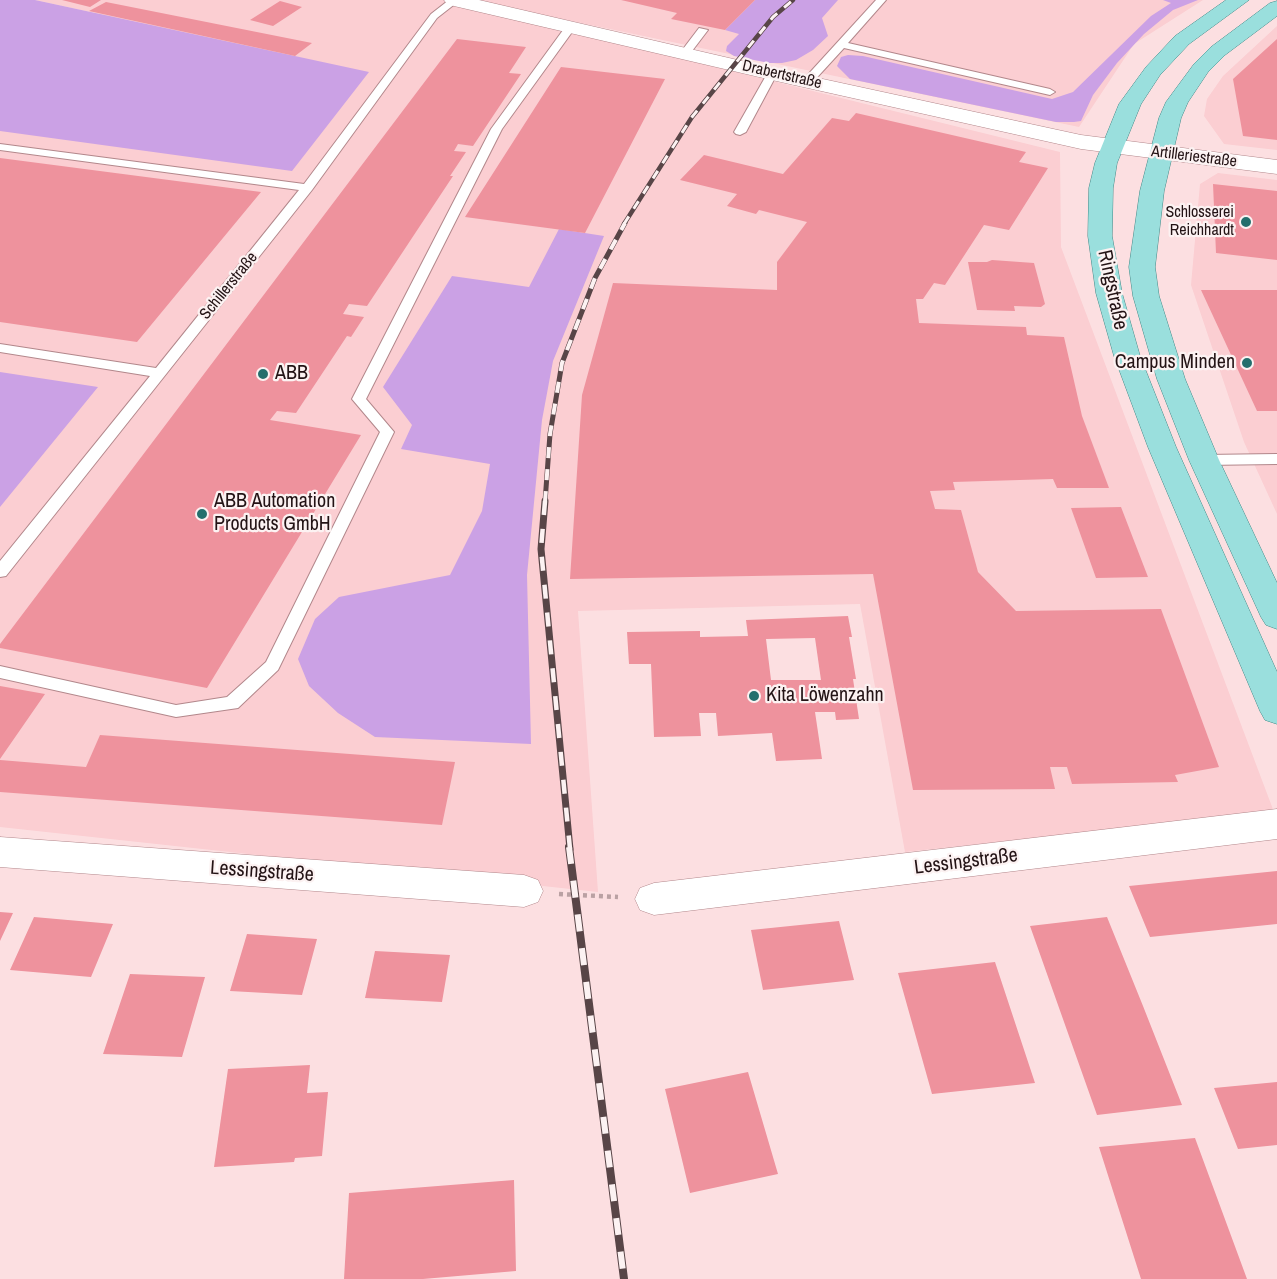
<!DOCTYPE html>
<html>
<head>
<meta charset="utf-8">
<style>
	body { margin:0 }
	canvas { display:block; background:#fcdfe1 }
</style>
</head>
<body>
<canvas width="1277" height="1279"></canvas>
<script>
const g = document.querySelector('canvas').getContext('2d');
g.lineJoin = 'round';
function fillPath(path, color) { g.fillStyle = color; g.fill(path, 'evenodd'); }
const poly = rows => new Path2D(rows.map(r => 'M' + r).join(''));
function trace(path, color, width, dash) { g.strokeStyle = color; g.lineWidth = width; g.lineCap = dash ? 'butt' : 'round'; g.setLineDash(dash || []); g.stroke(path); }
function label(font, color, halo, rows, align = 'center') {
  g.font = font + ' "Archivo Narrow",sans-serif'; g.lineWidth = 4.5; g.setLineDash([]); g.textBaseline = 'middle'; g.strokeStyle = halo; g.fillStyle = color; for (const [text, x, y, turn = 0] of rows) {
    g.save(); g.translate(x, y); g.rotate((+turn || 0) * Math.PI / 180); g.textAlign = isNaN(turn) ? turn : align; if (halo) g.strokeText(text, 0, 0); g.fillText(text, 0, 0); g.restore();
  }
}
const built = poly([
	[35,0,444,0,1060,152,1061,247,1274,812,905,852,860,604,578,611,598,892,0,827,0,80,95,13],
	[471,0,1203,0,1134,44,1079,127],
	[1277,26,1277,150,1224,144,1204,116,1207,99,1223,76],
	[1218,173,1277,180,1277,514,1244,442,1191,285,1200,184]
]);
const green = poly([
	[0,0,35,0,369,72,292,171,0,131],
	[755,0,838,0,822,18,828,36,813,50,796,60,782,63,769,63,734,56,726,51,727,46,739,34,725,30],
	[1163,0,1198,0,1173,10,1144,34,1117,63,1093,95,1081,121,1074,122,1056,122,850,79,837,66,841,57,848,55,863,56,1052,99,1073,92,1151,16,1171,3],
	[559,229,604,236,553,361,542,420,527,575,531,744,375,737,338,713,309,686,298,659,315,619,339,597,450,575,482,511,490,464,401,449,412,425,383,387,452,276,529,287],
	[0,372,98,387,0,507]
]);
const building = poly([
	[62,0,101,0,90,7],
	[621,0,755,0,725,30,671,19,677,13],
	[280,1,302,7,273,26,250,20],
	[106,2,312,43,295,56,89,11],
	[457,39,526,47,509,73,521,74,473,146,458,144,454,151,466,152,450,176,453,176,367,306,349,304,343,314,364,317,351,337,347,336,296,413,277,411,270,420,361,435,207,688,0,648,0,644],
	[1277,39,1277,140,1243,136,1233,79],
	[561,67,665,79,585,233,465,217],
	[856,113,1026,152,1019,162,1048,168,1009,230,984,225,945,285,934,283,923,299,916,299,919,323,1026,327,1027,335,1064,337,1082,416,1109,488,1057,488,1053,479,953,482,955,490,930,491,935,509,961,510,978,572,1016,611,1161,609,1219,767,1175,775,1178,782,1072,784,1067,767,1050,767,1055,789,913,790,873,574,570,579,582,395,613,283,777,290,777,262,807,222,759,210,756,214,727,206,737,194,680,180,704,155,783,174,832,118,849,121],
	[0,158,261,192,137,342,0,322],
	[1213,184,1277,191,1277,260,1216,253],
	[992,260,1034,263,1045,304,1041,307,1014,306,1015,311,977,310,968,262,987,262],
	[1201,290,1277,290,1277,411,1257,411],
	[1121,507,1148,577,1096,578,1071,508],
	[848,616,852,637,849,637,856,679,853,679,859,719,836,720,835,712,815,712,822,759,776,761,772,733,718,736,716,713,699,713,701,736,654,737,651,664,629,664,627,632,700,631,700,637,748,636,746,620],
	[815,638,821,680,771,680,766,639],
	[0,686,45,694,0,759],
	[100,735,455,762,442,825,0,792,0,760,86,767],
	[1277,871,1277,924,1150,937,1129,886],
	[0,912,13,913,0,941],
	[34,917,113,924,91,977,10,970],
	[1107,917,1143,1006,1182,1105,1097,1115,1030,926],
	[839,921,854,980,763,990,751,930],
	[247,934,317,939,302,995,230,991],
	[375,951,450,955,442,1002,365,998],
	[995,962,1035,1083,932,1094,898,973],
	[130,974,205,977,182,1057,103,1054],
	[310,1065,307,1093,328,1092,322,1156,295,1158,294,1162,214,1167,228,1069],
	[748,1072,778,1174,690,1193,665,1089],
	[1277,1082,1277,1145,1238,1149,1214,1088],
	[1195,1138,1247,1279,1141,1279,1099,1147],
	[514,1180,516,1271,423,1279,344,1279,349,1193]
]);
const path = poly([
	[559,894,618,897]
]);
const lane = poly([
	[449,0,460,0,437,18,312,190,6,576,0,577,0,561,150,376,0,352,0,344,156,368,299,190,0,150,0,144,304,184,431,14,449,0],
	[876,0,886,0,848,43,1050,89,1055,92,1050,95,844,48,811,84,803,84,803,80,876,0],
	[566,26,575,28,502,129,366,399,394,432,278,670,238,708,176,717,0,678,0,666,176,705,227,697,266,662,380,432,352,399,491,129,566,26],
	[699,28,708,30,689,55,681,55,680,53,699,28],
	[772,71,777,74,746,132,740,135,736,134,734,132,767,74,772,71],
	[1277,454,1277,464,1204,465,1197,460,1204,455,1277,454]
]);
const street = poly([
	[444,0,479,0,772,68,1081,135,1277,160,1277,174,1081,149,772,80,454,6,447,4,444,0],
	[1277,809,1277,839,654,915,640,910,635,899,640,888,654,883,1277,809],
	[0,837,524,875,538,880,543,891,538,902,524,907,0,867,0,837]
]);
const primary = poly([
	[1226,0,1249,0,1189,44,1160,75,1141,104,1117,163,1113,188,1112,236,1122,293,1140,356,1176,447,1277,672,1277,724,1265,720,1260,711,1148,447,1114,356,1096,293,1088,236,1089,188,1095,163,1119,104,1146,67,1175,36,1226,0],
	[1277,1,1277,16,1225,55,1208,72,1188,102,1181,118,1164,191,1155,267,1159,296,1185,379,1219,460,1277,583,1277,629,1266,625,1261,617,1189,460,1157,379,1133,296,1129,267,1140,191,1159,118,1166,102,1194,64,1211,47,1270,3,1277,1]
]);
const railFar3 = poly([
	[624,224,692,117,773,17,793,0]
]);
const railFar2 = poly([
	[545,502,550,434,562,363,595,278,625,223]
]);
const railFar1 = poly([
	[545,501,541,549,570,849]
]);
const rail = poly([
	[569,847,624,1279]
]);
const markers = [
	[1246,222,6,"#246f6d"],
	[1247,363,6,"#246f6d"],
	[263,374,6,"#246f6d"],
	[202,514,6,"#246f6d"],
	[754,696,6,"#246f6d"]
];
const farStreetnames = [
	["Drabertstraße",782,75,13],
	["Artilleriestraße",1194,157,7],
	["Schillerstraße",229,286,-51]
];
const farPoinames = [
	["Schlosserei",1234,213],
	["Reichhardt",1234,231]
];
const streetNames = [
	["Ringstraße",1112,290,78],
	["Lessingstraße",966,862,-7],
	["Lessingstraße",262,872,4]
];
const poiNames = [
	["Campus Minden",1235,363,"right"],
	["ABB",275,374],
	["ABB Automation",214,502],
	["Products GmbH",214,525],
	["Kita Löwenzahn",766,696]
];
fillPath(built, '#fbced2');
fillPath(green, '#cba1e5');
fillPath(building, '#ee929d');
trace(lane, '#b2878b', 2);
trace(street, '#b2878b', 1);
trace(primary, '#448a88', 1);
trace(path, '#baa1a3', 4.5, [4, 4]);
fillPath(lane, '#fff');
fillPath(street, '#fff');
fillPath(primary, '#9adfdd');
trace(railFar3, '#584547', 4.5);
trace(railFar2, '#584547', 5);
trace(railFar1, '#584547', 7);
trace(rail, '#584547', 8);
trace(railFar3, '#fcf2f2', 3, [9]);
trace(railFar2, '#fcf2f2', 4, [11]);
trace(railFar1, '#fcf2f2', 4.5, [14]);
trace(rail, '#fcf2f2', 6, [17]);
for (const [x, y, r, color] of markers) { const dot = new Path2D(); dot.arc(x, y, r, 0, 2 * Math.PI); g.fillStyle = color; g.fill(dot); trace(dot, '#fcf2f2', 2); }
label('16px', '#231315', '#fcf2f2', farStreetnames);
label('16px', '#231315', '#fcf2f2', farPoinames, 'right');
label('20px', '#231315', '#fcf2f2', streetNames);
label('20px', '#231315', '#fcf2f2', poiNames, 'left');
</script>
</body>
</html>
